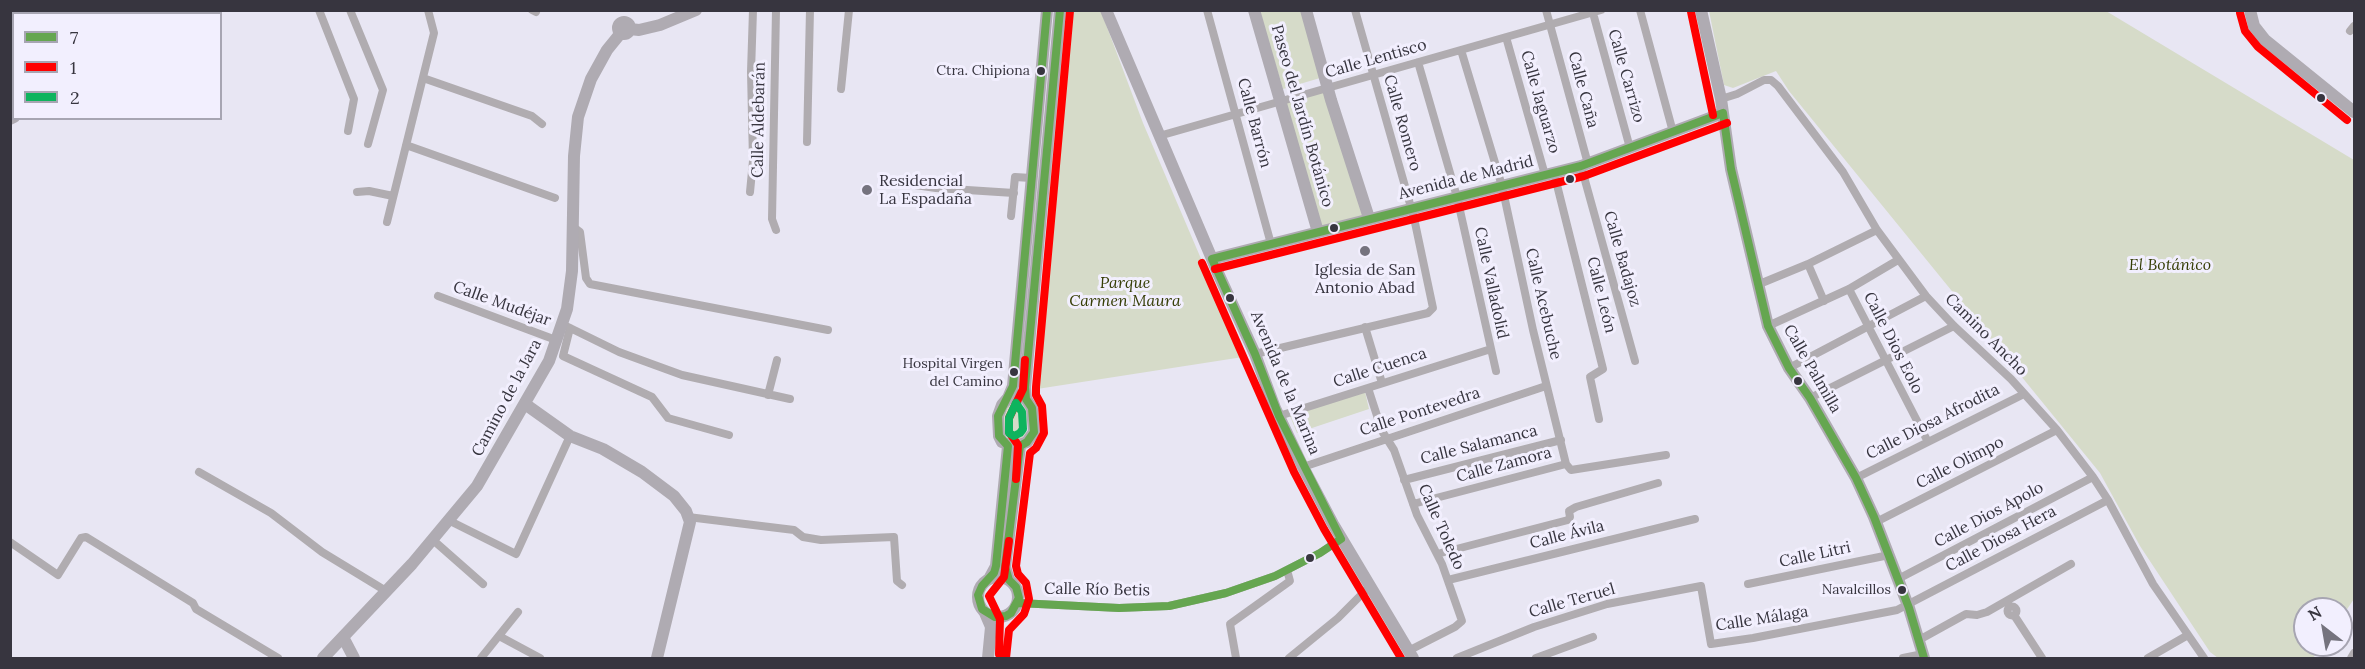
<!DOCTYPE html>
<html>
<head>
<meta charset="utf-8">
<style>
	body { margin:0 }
	#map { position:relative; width:2365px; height:669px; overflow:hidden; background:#e8e6f3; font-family:Lora,serif }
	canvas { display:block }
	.frame { position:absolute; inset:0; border:12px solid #37353f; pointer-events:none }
	.legend { position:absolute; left:12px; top:12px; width:210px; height:108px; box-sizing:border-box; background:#f2effe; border:2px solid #a7a5b2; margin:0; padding:8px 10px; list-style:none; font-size:18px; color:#37353f }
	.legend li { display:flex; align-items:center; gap:12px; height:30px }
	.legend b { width:30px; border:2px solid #a7a5b2 }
	.north { position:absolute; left:2293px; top:597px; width:60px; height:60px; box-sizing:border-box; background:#f2effe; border:2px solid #a7a5b2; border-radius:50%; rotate:329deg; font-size:16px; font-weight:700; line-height:24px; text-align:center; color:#37353f }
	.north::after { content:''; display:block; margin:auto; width:21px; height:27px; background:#75737e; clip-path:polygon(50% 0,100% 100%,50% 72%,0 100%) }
</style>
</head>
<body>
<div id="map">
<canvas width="2365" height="669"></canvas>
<div class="frame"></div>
<ul class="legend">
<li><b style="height:8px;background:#65a650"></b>7</li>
<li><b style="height:8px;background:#f00"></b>1</li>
<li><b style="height:8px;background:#0eb45e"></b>2</li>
</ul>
<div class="north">N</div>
</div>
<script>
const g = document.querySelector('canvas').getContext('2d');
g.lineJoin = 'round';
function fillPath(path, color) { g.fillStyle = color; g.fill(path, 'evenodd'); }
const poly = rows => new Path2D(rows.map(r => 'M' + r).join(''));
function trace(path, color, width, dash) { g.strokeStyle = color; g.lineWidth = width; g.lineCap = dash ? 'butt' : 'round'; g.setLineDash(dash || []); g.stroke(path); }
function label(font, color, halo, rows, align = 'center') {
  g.font = font + ' Lora,serif'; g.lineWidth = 6; g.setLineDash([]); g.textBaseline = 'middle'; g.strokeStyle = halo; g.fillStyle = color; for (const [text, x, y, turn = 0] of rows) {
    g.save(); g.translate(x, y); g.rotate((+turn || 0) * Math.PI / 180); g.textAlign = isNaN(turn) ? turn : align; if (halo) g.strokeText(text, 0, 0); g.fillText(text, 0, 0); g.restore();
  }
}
const green = poly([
	[1064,11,1101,11,1143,123,1243,357,1037,389,1053,127],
	[1259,11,1301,11,1320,78,1283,89],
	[1709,11,2106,11,2354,160,2354,599,2341,618,2341,609,2305,609,2305,645,2323,645,2313,658,2218,658,2210,652,2140,546,2100,473,1789,91,1776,71,1733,88,1724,85],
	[1328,88,1369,218,1318,232,1281,101],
	[1365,392,1369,409,1297,433,1290,416],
	[1016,403,1025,407,1028,413,1026,434,1018,441,1008,440,1003,431,1005,410,1007,405]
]);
const street = poly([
	[319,10,354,99,348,131],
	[350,10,383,90,368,144],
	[532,10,536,12],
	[1207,10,1271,244],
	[1546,10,1588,164],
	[1640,10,1673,132],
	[1593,13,1630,148],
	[2350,31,2354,26],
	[1506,37,1545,175],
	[1461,50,1502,186,1533,330,1566,464,1571,470,1666,455],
	[1418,62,1457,197,1496,371],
	[423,78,532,116,542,124],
	[841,89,849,10],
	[1721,99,1737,94,1764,80,1771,80,1778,86,1843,172,1877,230,1926,296,1954,326,2011,379,2057,430,2093,477,2108,500,2153,584,2204,658],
	[1159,136,1601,10],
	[807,142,810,10],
	[406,145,555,198],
	[1581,166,1635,361],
	[1554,173,1603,369,1590,377,1599,419],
	[894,182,936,188,1014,193],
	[357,192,369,191,393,196],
	[750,192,753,161,751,72,753,10],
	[1011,216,1015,177,1031,178],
	[387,222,434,33,428,10],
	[572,226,580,232,586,278,590,284,828,330],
	[776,230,772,219,776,10],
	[1808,264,1824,301],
	[1757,285,1808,264,1877,230],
	[1849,289,1928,442],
	[438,296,556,340],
	[562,324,619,352,682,375,790,399],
	[1768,326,1849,289,1898,260],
	[1365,327,1382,383],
	[570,328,563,356,652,397,668,418,729,435],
	[1255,354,1428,313,1433,308,1414,218,1355,10],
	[1789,368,1926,296],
	[1368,388,1382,431,1394,450,1417,515,1442,564,1462,621,1455,627,1408,651],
	[768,395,777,360],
	[1810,398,1954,326],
	[1279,416,1491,349],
	[1303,467,1546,386],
	[199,472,271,513,322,552,386,591],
	[1856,478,2024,394],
	[1404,480,1561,440],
	[1413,504,1566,464],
	[688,517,794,530,803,537,821,540,894,537,897,581,902,585],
	[450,521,516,554,570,436],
	[1876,522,2057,430],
	[433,540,483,584],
	[10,542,58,575,81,538,86,537,193,603,196,609,278,658],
	[1437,554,1568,520,1570,517,1569,511,1576,507,1658,483],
	[1898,579,2093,477],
	[1448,580,1695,519],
	[1748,584,1889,555],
	[1018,603,1119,608,1169,606,1226,593,1275,576,1320,553,1341,539],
	'2007.5 611a4.5 4.5 0 1 1 9 0a4.5 4.5 0 1 1-9 0Z',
	[2014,615,2042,658],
	[499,636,540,658],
	[1919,640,1966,614,1977,615,1987,612,2071,564],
	[481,658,518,612],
	[1236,658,1230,624,1290,581,1287,570],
	[1289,658,1338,618,1369,587],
	[1457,658,1534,627,1607,604,1701,586,1711,644,1753,638,1897,610,2108,500],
	[1536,658,1593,637],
	[1903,658,1923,654],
	[2148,658,2188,635],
	[2351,658,2354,653]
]);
const secondary = poly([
	[84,10,84,14],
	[1106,10,1218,273,1255,354,1275,408,1303,467,1333,524,1413,658],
	[1254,10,1318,232],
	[1306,10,1331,100,1369,218],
	[1701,10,1721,99,1731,169,1768,326,1789,368,1810,398,1856,478,1874,517,1909,608,1924,658],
	[2250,10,2254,26,2265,40,2354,112],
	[187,14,191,10],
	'618 28a6 6 0 1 1 12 0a6 6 0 1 1-12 0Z',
	[630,29,639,30,660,25,696,10],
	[10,119,14,117],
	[1212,259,1581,166,1723,113],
	[1018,396,1026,399,1032,408,1034,432,1027,442,1014,447,1002,442,999,436,998,416,1002,405,1008,398,1018,396],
	[1008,398,1013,386,1047,10],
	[1026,399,1025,387,1060,10],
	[525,404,570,436,603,449,642,472,674,496,686,511,690,522,657,658],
	'978 597a20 20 0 1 1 40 0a20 20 0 1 1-40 0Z',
	[989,579,996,566,1008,446],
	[1009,580,1005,567,1020,446],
	[985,613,991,627,988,658],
	[343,637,354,658],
	[323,658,412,564,477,486,549,361,567,309,572,271,574,156,578,117,591,79,607,50,620,34]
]);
const bus1 = poly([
	[1047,10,1013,386,998,416,999,436,1008,446,996,566,994,573,982,586,978,595,982,609,995,617,1006,616,1011,613,1019,598,1016,587,1009,580,1005,567,1020,446,1027,442,1034,432,1032,408,1026,399,1025,387,1060,10],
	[1723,113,1731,169,1768,326,1789,368,1810,398,1856,478,1874,517,1909,608,1924,658],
	[1212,259,1581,166,1723,113],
	[1212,259,1255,354,1279,416,1341,539],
	[1018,603,1119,608,1169,606,1226,593,1275,576,1320,553,1341,539]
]);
const bus2 = poly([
	[1691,12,1713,115],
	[2240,13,2245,31,2258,47,2347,120],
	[1202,263,1294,472,1324,529,1401,658],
	[1215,269,1584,176,1727,123],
	[1016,479,1018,445,1009,432,1009,418,1023,389,1025,360],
	[999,654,1000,619,989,596,1004,577,1009,541],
	[1006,658,1009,630,1024,614,1029,599,1026,583,1018,574,1016,566,1030,453,1036,448,1044,433,1042,406,1036,395,1036,387,1070,11]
]);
const bus3 = poly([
	[1016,403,1022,412,1023,429,1020,433,1014,436,1009,433,1009,418,1016,403]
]);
const markers = [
	[1041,71,5,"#37353f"],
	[2321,98,5,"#37353f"],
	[1570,179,5,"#37353f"],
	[867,190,6,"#75737e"],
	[1334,228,5,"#37353f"],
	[1365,251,6,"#75737e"],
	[1230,298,5,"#37353f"],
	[1014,372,5,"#37353f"],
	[1798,381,5,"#37353f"],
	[1310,558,5,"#37353f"],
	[1902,590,5,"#37353f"]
];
const busNames = [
	["Ctra. Chipiona",1030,71],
	["Hospital Virgen",1003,364],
	["del Camino",1003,382],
	["Navalcillos",1891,590]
];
const streetNames = [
	["Calle Lentisco",1376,59,-16],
	["Calle Carrizo",1626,76,74],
	["Calle Caña",1583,90,75],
	["Calle Jaguarzo",1540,102,74],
	["Paseo del Jardín Botánico",1302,116,74],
	["Calle Aldebarán",759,120,-89],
	["Calle Barrón",1254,123,75],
	["Calle Romero",1402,123,74],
	["Avenida de Madrid",1466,178,-14],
	["Calle Badajoz",1622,259,74],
	["Calle Valladolid",1491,283,78],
	["Calle León",1601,295,76],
	["Calle Mudéjar",502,304,20],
	["Calle Acebuche",1543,304,77],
	["Camino Ancho",1986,335,45],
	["Calle Dios Eolo",1893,343,63],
	["Calle Cuenca",1380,368,-18],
	["Calle Palmilla",1812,369,60],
	["Avenida de la Marina",1285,383,67],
	["Camino de la Jara",507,398,-62],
	["Calle Pontevedra",1420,412,-18],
	["Calle Diosa Afrodita",1933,422,-27],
	["Calle Salamanca",1479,445,-14],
	["Calle Olimpo",1960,463,-27],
	["Calle Zamora",1504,465,-15],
	["Calle Dios Apolo",1989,515,-28],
	["Calle Toledo",1441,527,66],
	["Calle Ávila",1567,535,-14],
	["Calle Diosa Hera",2001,539,-28],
	["Calle Litri",1815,555,-12],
	["Calle Río Betis",1097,590,1],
	["Calle Teruel",1572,601,-16],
	["Calle Málaga",1762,619,-9]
];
const poiNames = [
	["Residencial",879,181],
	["La Espadaña",879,199],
	["Iglesia de San",1365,270,"center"],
	["Antonio Abad",1365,288,"center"]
];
const parkNames = [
	["El Botánico",2170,265],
	["Parque",1125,283],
	["Carmen Maura",1125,301]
];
fillPath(green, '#d6dbc9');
trace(street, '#b0acb0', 8);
trace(secondary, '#afabb2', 12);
trace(bus1, '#65a650', 8);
trace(bus2, '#f00', 8);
trace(bus3, '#0eb45e', 8);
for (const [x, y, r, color] of markers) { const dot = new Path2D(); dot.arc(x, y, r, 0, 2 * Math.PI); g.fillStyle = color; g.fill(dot); trace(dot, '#f2effe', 2); }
label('14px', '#37353f', '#f2effe', busNames, 'right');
label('16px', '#37353f', '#f2effe', streetNames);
label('16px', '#37353f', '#f2effe', poiNames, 'left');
label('italic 16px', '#353d05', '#f2effe', parkNames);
</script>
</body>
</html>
